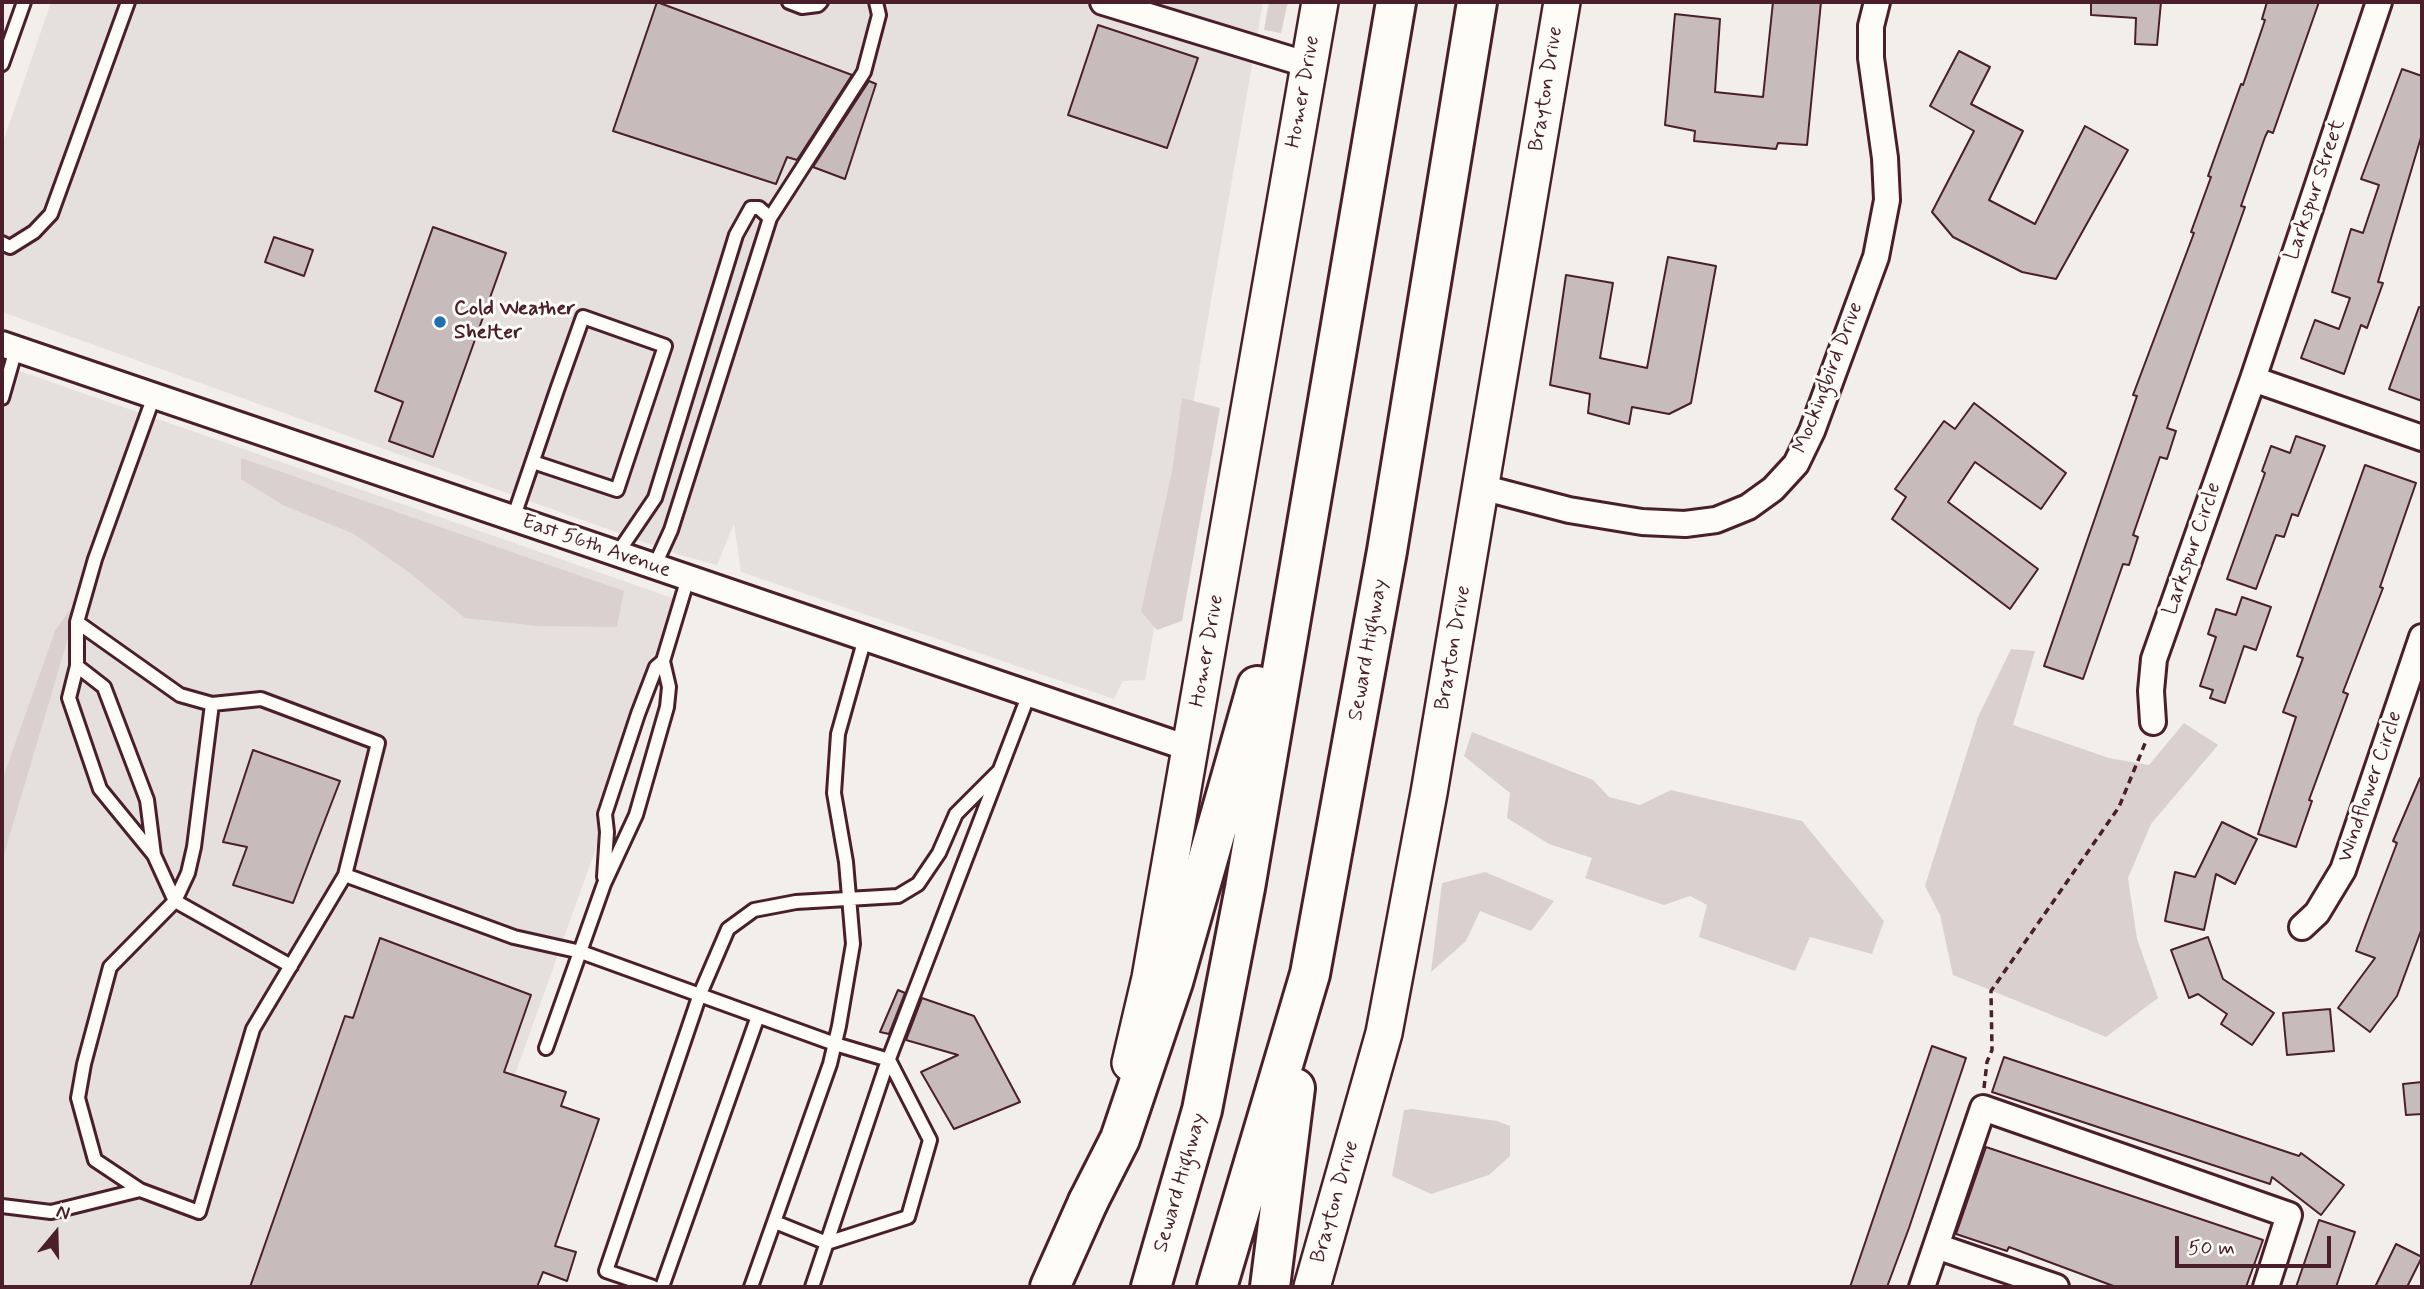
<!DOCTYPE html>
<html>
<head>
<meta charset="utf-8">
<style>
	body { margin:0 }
	#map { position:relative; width:2424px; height:1289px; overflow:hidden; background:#f2efeb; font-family:Mynerve,sans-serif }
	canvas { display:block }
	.frame { position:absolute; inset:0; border:4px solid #4a1f2b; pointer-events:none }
	.north { position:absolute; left:21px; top:1198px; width:70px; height:70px; -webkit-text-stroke:5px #fdfcf7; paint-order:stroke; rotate:19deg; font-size:19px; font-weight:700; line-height:28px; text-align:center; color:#4a1f2b }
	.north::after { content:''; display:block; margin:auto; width:24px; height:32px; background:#4a1f2b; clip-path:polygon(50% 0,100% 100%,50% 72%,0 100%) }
	.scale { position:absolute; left:2175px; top:1236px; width:156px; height:32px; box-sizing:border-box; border:4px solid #4a1f2b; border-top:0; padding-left:9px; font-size:21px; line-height:24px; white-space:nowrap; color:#4a1f2b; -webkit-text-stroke:5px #fdfcf7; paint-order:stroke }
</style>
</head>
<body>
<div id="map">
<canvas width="2424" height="1289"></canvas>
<div class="frame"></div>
<div class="north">N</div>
<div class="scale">50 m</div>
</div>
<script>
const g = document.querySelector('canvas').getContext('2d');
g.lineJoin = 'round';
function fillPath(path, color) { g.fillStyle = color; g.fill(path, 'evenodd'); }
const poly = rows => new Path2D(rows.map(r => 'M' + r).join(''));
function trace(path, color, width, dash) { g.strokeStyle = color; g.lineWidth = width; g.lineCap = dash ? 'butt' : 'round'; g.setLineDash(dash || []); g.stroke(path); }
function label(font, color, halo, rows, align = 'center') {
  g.font = font + ' Mynerve,sans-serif'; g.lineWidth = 6; g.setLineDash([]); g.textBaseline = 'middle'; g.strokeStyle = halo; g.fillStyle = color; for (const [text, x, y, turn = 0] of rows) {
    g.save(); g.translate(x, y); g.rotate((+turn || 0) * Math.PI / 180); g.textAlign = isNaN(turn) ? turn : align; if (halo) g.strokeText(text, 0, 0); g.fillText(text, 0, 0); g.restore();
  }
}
const built = poly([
	[51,2,1263,2,1145,680,1123,681,1114,699,741,572,734,524,717,565,680,555,2,312,2,145],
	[2,365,684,602,439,1287,2,1287]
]);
const green = poly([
	[1269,2,1288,2,1281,33,1264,30],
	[1182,398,1220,408,1182,621,1157,630,1141,611,1172,472],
	[241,458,624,591,617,627,539,626,465,618,410,573,354,534,283,505,241,479],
	[81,594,2,861,2,781,55,631],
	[2011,649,2035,651,2013,725,2109,758,2149,765,2184,723,2218,745,2151,824,2128,878,2137,939,2158,998,2106,1037,1953,975,1940,915,1925,886,1978,717],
	[1472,732,1593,780,1609,797,1640,805,1671,790,1802,821,1884,921,1872,954,1810,937,1795,971,1699,937,1707,905,1690,896,1664,905,1585,878,1592,858,1549,844,1507,818,1510,793,1464,756],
	[1485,872,1554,901,1531,931,1480,911,1466,941,1431,972,1442,883],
	[1412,1109,1497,1121,1510,1126,1510,1156,1489,1175,1431,1194,1392,1176,1404,1110]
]);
const building = poly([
	[657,2,852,75,797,160,787,157,776,184,613,131,657,2],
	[1773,2,1821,2,1807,145,1778,143,1776,149,1694,141,1695,131,1665,125,1675,14,1720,19,1715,92,1763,97,1773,2],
	[2091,2,2161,2,2157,45,2135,44,2136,18,2091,15,2091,2],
	[2267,2,2319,2,2273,133,2268,131,2265,137,2241,206,2245,207,2167,428,2176,431,2167,459,2160,457,2133,535,2138,537,2129,565,2123,564,2083,679,2044,666,2137,396,2133,395,2194,233,2191,232,2211,177,2208,176,2241,84,2243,85,2265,20,2262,19,2267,2],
	[1098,25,1198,58,1167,148,1068,115,1098,25],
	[1959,51,1990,67,1971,104,2023,131,1989,200,2035,224,2085,126,2128,150,2056,279,2022,272,1953,237,1932,212,1974,131,1930,106,1959,51],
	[2402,69,2422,76,2422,134,2378,282,2383,283,2367,328,2361,325,2344,374,2301,358,2315,320,2339,329,2350,298,2332,292,2351,229,2363,233,2379,185,2361,179,2402,69],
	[869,81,876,84,845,179,813,167,869,81],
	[433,227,506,253,433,457,389,441,403,402,375,391,433,227],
	[274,237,313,250,304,276,265,262,274,237],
	[1668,257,1716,266,1691,403,1669,414,1632,407,1629,424,1588,413,1590,394,1550,385,1566,275,1613,283,1600,358,1647,368,1668,257],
	[2419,307,2422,308,2422,401,2389,389,2419,307],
	[1974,403,2066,473,2041,509,1975,462,1948,502,2038,569,2010,609,1892,519,1906,497,1895,489,1944,421,1955,429,1974,403],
	[2296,436,2325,446,2298,516,2292,514,2284,537,2276,535,2256,589,2227,579,2265,473,2262,471,2271,446,2290,453,2296,436],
	[2365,465,2416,483,2380,587,2383,588,2343,692,2348,694,2309,800,2312,801,2296,847,2258,834,2296,717,2283,712,2303,658,2297,656,2365,465],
	[2242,597,2271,607,2256,650,2244,646,2225,703,2210,698,2213,690,2200,686,2216,637,2208,634,2216,609,2236,615,2242,597],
	[253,750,340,781,293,903,233,885,247,847,223,842,253,750],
	[2420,778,2422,778,2422,928,2397,996,2370,1032,2338,1008,2375,958,2356,951,2397,843,2393,841,2420,778],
	[2222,822,2257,839,2235,884,2216,874,2204,930,2165,921,2175,872,2195,877,2222,822],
	[2208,937,2223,979,2274,1013,2252,1045,2221,1024,2227,1014,2198,994,2189,998,2171,950,2208,937],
	[380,938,531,995,504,1072,566,1092,561,1106,599,1119,555,1246,576,1252,567,1281,543,1272,537,1287,250,1287,345,1016,353,1018,380,938],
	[898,990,905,993,889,1034,880,1032,898,990],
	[922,998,974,1016,1020,1102,954,1129,921,1072,958,1055,906,1040,922,998],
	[2330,1009,2334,1051,2287,1055,2283,1013,2330,1009],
	[1932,1046,1966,1058,1909,1228,1887,1287,1850,1287,1932,1046],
	[2004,1057,2299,1156,2301,1153,2344,1185,2321,1215,2272,1177,2270,1184,1992,1092,2004,1057],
	[2422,1082,2422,1114,2406,1115,2403,1084,2422,1082],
	[1986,1147,2263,1240,2246,1287,2116,1287,2009,1247,2007,1251,1956,1234,1986,1147],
	[2319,1220,2355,1232,2336,1287,2296,1287,2319,1220],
	[2396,1244,2422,1257,2407,1287,2375,1287,2396,1244]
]);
const path = poly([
	[1984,1088,1987,1062,1992,1050,1991,991,2119,807,2146,741]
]);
const service = poly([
	[789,2,802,7,818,5,821,2],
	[2,64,24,2],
	[770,218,864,72,879,15,876,2],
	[2,243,10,247,34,232,51,214,128,2],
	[154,396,95,559,77,622,77,666,69,698,100,789,154,855,175,901,110,967,84,1064,78,1098,95,1160,140,1190,199,1212,253,1029,345,875,514,937,581,952,835,1044,889,1060,930,1140,908,1217,827,1243,775,1222],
	[2,398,16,349],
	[513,519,557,390,583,317,665,346,617,490,533,462],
	[617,554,655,498,736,235,751,208,759,208,770,218,671,530,654,567],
	[77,622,180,695,212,704,261,699,378,743,345,875],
	[77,666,104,687,147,800,154,855],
	[212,704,194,847,188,873,175,901,291,966],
	[604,877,607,832,605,814,638,714,656,667,663,661],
	[546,1048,604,884,636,815,667,707,669,687,663,661,688,578],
	[2,1206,51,1212,140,1190],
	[653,1287,606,1271,700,994,728,929,754,910,796,902,898,896,918,884,939,853,956,814,998,772],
	[662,1287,758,1016],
	[751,1287,830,1064,839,1026,853,944,846,862,834,793,838,734,865,638],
	[812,1287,885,1069,1029,694]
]);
const minor = poly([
	[1103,2,1309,65],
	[2,344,1191,749],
	[2253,379,2422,438],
	[1481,487,1569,510,1642,522,1685,524,1716,520,1748,507,1773,489,1796,464,1812,431,1876,257,1887,200,1885,158,1871,58,1871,26,1877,2],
	[2153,722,2151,691,2154,659,2253,379,2379,2],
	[2302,927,2317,913,2343,870,2422,637],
	[1936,1246,2056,1287],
	[1922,1287,1983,1108,2289,1215,2266,1287]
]);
const secondary = poly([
	[1130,1063,1150,978,1320,2],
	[1312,1287,1384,1033,1429,793,1562,2]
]);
const primary = poly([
	[1050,1287,1088,1202]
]);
const motorway = poly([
	[1088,1202,1120,1139,1173,982,1257,686],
	[1151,1287,1202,1110,1245,888,1396,2],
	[1217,1287,1310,974,1387,551,1477,2],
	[1270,1287,1295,1088]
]);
const markers = [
	[440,322,7,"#1f6fb2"]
];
const streetNames = [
	["Brayton Drive",1547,89,-81],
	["Homer Drive",1304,92,-80],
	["Larkspur Street",2316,190,-71],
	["Mockingbird Drive",1829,378,-69],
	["East 56th Avenue",596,547,19],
	["Larkspur Circle",2193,549,-71],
	["Brayton Drive",1454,648,-80],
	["Seward Highway",1369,650,-80],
	["Homer Drive",1208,651,-80],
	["Windflower Circle",2371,787,-71],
	["Seward Highway",1181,1183,-74],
	["Brayton Drive",1336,1202,-74]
];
const poiNames = [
	["Cold Weather",454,310],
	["Shelter",454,334]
];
fillPath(built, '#e5dfdd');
fillPath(green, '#d9d0cf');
fillPath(building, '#c8bbbb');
trace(building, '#4a1f2b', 2);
trace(service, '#4a1f2b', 18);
trace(minor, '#4a1f2b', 30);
trace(secondary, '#4a1f2b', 40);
trace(primary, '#4a1f2b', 44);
trace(motorway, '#4a1f2b', 44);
trace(path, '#4a1f2b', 3.5, [7, 5]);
trace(service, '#fdfcf7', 12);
trace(minor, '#fdfcf7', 24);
trace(secondary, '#fdfcf7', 35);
trace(primary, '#fdfcf7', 38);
trace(motorway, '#fdfcf7', 38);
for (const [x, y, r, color] of markers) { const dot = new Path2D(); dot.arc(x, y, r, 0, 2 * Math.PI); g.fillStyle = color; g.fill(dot); trace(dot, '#fdfcf7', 2.5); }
label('21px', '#4a1f2b', '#fdfcf7', streetNames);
label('bold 21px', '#4a1f2b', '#fdfcf7', poiNames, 'left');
</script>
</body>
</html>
